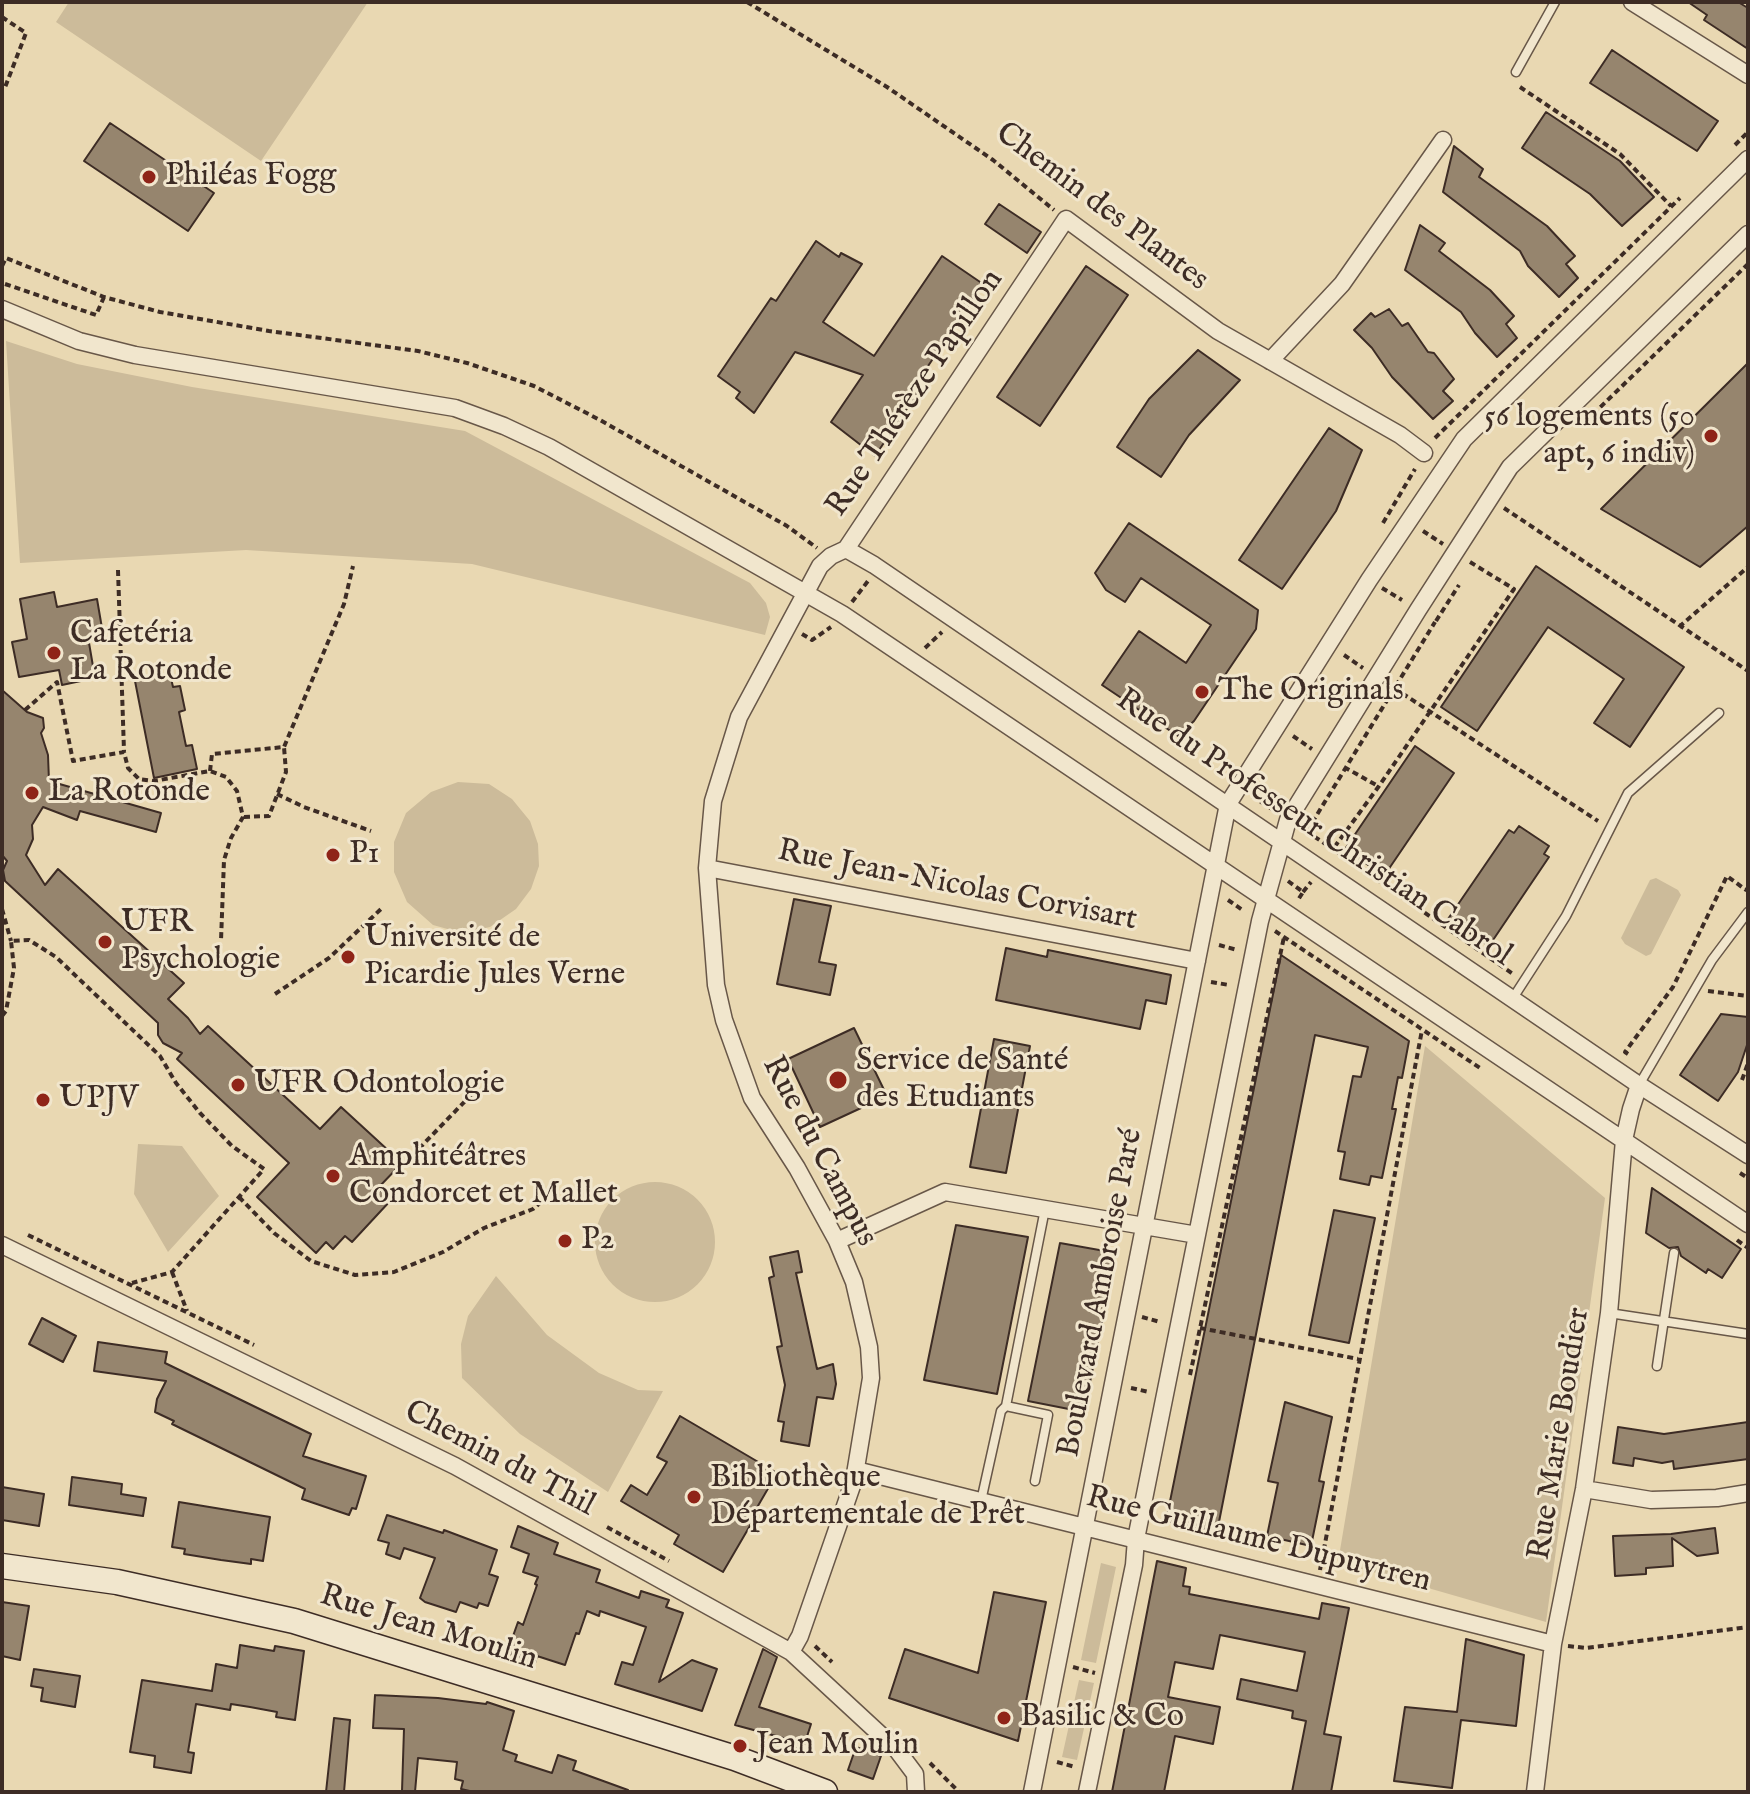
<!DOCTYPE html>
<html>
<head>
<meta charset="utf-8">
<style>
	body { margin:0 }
	#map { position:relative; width:1750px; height:1794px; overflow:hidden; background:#e9d8b2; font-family:"IM FELL English",serif }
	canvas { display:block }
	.frame { position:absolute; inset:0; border:4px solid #3d2c25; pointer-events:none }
</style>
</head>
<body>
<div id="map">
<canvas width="1750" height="1794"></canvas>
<div class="frame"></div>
</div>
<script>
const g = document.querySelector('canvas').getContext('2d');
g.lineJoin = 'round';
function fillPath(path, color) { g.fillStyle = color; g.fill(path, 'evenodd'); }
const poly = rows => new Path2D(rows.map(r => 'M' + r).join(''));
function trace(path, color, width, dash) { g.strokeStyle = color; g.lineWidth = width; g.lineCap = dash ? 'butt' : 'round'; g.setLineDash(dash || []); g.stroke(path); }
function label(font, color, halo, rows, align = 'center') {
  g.font = font + ' "IM FELL English",serif'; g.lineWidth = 6; g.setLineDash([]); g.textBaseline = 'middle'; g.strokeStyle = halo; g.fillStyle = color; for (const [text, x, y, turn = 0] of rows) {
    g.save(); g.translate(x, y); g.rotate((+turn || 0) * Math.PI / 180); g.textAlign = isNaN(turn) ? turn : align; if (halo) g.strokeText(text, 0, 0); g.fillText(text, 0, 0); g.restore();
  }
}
const green = poly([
	[69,2,368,2,261,161,56,22],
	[6,341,77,364,192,387,465,431,750,583,766,603,770,617,765,635,472,564,246,550,20,563],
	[458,782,489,784,512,799,530,821,538,844,539,866,531,889,516,909,490,927,462,933,433,925,407,902,394,872,394,842,406,813,431,792],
	[1656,878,1678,890,1681,895,1651,954,1646,956,1625,944,1621,938,1650,880],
	[1425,1046,1605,1198,1546,1622,1338,1562],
	[138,1144,182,1146,219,1196,168,1252,134,1194],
	'595 1242a60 60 0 1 1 120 0a60 60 0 1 1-120 0Z',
	[496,1276,547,1335,599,1373,638,1390,663,1391,608,1492,520,1434,462,1378,461,1344,468,1316],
	[1101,1563,1116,1567,1096,1663,1081,1660],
	[1079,1680,1094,1683,1077,1760,1062,1757]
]);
const building = poly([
	[1688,2,1738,2,1748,8,1748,49,1704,20,1707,15,1688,2],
	[1612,50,1718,121,1697,151,1590,83,1612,50],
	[1546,112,1620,161,1654,197,1622,226,1590,194,1522,148,1546,112],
	[110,123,214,193,188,231,84,161,110,123],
	[1454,146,1483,169,1479,177,1547,226,1575,256,1566,264,1578,278,1559,297,1528,266,1520,251,1443,192,1454,146],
	[999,204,1041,232,1027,253,985,224,999,204],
	[1420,225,1445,243,1439,251,1490,290,1514,316,1506,324,1517,338,1497,357,1475,333,1461,312,1405,270,1420,225],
	[816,241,839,257,841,253,862,264,823,322,874,356,942,256,983,284,914,387,919,391,875,456,831,422,863,375,795,352,754,413,736,398,740,392,718,376,771,298,776,301,816,241],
	[1086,266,1128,295,1040,426,997,397,1086,266],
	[1389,309,1402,326,1408,323,1428,352,1434,353,1454,379,1443,391,1453,401,1433,419,1392,377,1372,348,1354,330,1371,313,1375,317,1389,309],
	[1198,350,1240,380,1189,435,1161,477,1117,447,1149,399,1198,350],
	[1748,363,1748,526,1700,567,1601,509,1748,363],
	[1329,428,1362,450,1336,511,1282,589,1239,560,1329,428],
	[1129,523,1258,610,1256,629,1194,721,1178,736,1102,685,1139,631,1186,663,1211,625,1141,578,1125,602,1106,590,1095,573,1129,523],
	[1536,566,1684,667,1630,747,1594,723,1624,679,1548,627,1477,731,1441,707,1536,566],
	[54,592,57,607,97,599,103,634,88,637,95,678,62,685,59,670,19,677,12,642,27,639,20,599,54,592],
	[170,674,173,687,180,686,185,710,179,712,186,746,192,745,197,769,154,778,135,681,170,674],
	[2,690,27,712,43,718,44,728,41,733,48,755,49,781,161,813,156,832,80,811,77,820,43,807,32,825,33,839,26,855,45,885,58,869,184,983,168,999,188,1018,200,1034,208,1026,320,1129,341,1107,402,1163,378,1188,391,1200,352,1242,345,1236,333,1249,326,1242,316,1253,257,1197,289,1163,177,1059,182,1053,163,1043,158,1035,158,1023,5,881,3,870,7,861,2,855,2,690],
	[1415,746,1454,773,1384,876,1345,849,1415,746],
	[1519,826,1549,846,1544,854,1549,857,1489,946,1448,919,1509,830,1514,833,1519,826],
	[794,899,831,906,819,962,836,965,830,995,777,984,794,899],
	[1006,948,1047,957,1048,950,1171,975,1166,1004,1146,1000,1140,1029,996,1000,1006,948],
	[1281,955,1409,1041,1402,1078,1398,1077,1392,1109,1396,1109,1382,1178,1371,1176,1369,1185,1340,1179,1345,1152,1338,1151,1353,1076,1361,1077,1368,1047,1315,1035,1217,1532,1166,1521,1281,955],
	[1721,1014,1748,1017,1748,1042,1738,1072,1718,1101,1680,1075,1721,1014],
	[854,1028,887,1096,820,1127,788,1059,854,1028],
	[994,1039,1030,1046,1006,1173,970,1167,994,1039],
	[1652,1188,1741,1249,1722,1278,1708,1269,1706,1273,1681,1256,1678,1247,1669,1248,1646,1233,1652,1188],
	[1334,1210,1375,1218,1349,1343,1309,1335,1334,1210],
	[956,1225,1028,1237,997,1394,924,1380,956,1225],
	[1060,1243,1116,1253,1084,1412,1028,1401,1060,1243],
	[798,1251,802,1272,796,1273,817,1369,833,1364,836,1384,833,1399,817,1397,809,1446,781,1441,784,1422,778,1421,785,1385,777,1347,782,1346,769,1278,774,1276,770,1257,798,1251],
	[42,1318,76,1336,63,1362,29,1344,42,1318],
	[98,1342,167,1352,165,1363,311,1434,303,1456,366,1476,356,1509,352,1508,349,1515,302,1499,305,1489,172,1424,174,1421,155,1412,157,1399,166,1381,94,1371,98,1342],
	[1285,1402,1332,1417,1319,1481,1324,1482,1311,1546,1267,1536,1278,1483,1268,1481,1285,1402],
	[680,1416,777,1473,755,1511,758,1512,723,1572,674,1544,679,1535,621,1501,631,1485,647,1495,667,1462,657,1457,680,1416],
	[1748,1422,1748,1459,1674,1469,1673,1461,1662,1463,1634,1458,1633,1466,1613,1463,1618,1427,1664,1434,1748,1422],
	[72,1477,122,1484,121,1494,146,1498,143,1516,69,1505,72,1477],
	[2,1487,44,1494,39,1526,2,1520,2,1487],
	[179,1502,270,1517,263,1561,251,1559,251,1564,221,1560,184,1554,185,1549,172,1547,179,1502],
	[387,1515,443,1533,444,1530,497,1550,489,1574,498,1577,488,1606,479,1603,477,1608,460,1602,456,1612,425,1602,420,1598,435,1558,404,1548,400,1559,386,1554,389,1543,378,1540,387,1515],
	[518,1526,558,1543,554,1554,600,1570,596,1582,639,1598,641,1591,669,1600,666,1607,683,1613,659,1682,692,1660,717,1669,702,1711,615,1684,622,1662,633,1665,646,1627,600,1611,599,1616,587,1611,579,1634,576,1633,565,1665,537,1656,535,1663,507,1653,518,1622,523,1625,537,1585,535,1584,538,1577,523,1572,529,1554,511,1547,518,1526],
	[1715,1528,1718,1553,1697,1556,1672,1538,1673,1566,1646,1568,1646,1574,1615,1576,1613,1536,1671,1534,1715,1528],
	[1157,1561,1186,1568,1183,1586,1190,1587,1189,1594,1319,1619,1322,1603,1349,1608,1324,1734,1341,1737,1331,1792,1292,1792,1306,1721,1292,1718,1293,1711,1237,1699,1241,1679,1297,1691,1305,1652,1220,1635,1213,1669,1175,1662,1168,1697,1220,1707,1213,1744,1175,1736,1164,1792,1112,1792,1157,1561],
	[994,1592,1046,1602,1018,1741,889,1698,905,1649,978,1673,994,1592],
	[2,1602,29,1606,20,1660,2,1656,2,1602],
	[1466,1639,1524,1655,1516,1726,1461,1720,1452,1788,1394,1781,1405,1707,1457,1712,1466,1639],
	[240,1645,274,1651,275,1646,304,1651,295,1720,276,1717,277,1712,250,1707,231,1704,230,1710,196,1704,188,1752,194,1753,191,1773,154,1767,155,1756,130,1752,142,1680,212,1691,216,1664,237,1668,240,1645],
	[763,1649,777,1657,759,1707,811,1724,803,1749,786,1743,787,1739,735,1725,763,1649],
	[34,1669,80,1676,75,1707,41,1701,43,1688,31,1686,34,1669],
	[375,1695,438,1698,486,1704,487,1702,514,1711,503,1750,517,1755,515,1761,552,1773,558,1755,576,1761,573,1770,628,1790,628,1792,474,1792,461,1789,463,1781,455,1779,457,1762,418,1758,415,1792,402,1791,404,1729,373,1728,375,1695],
	[334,1718,350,1720,344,1792,326,1792,334,1718],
	[856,1747,881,1756,873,1779,848,1770,856,1747]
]);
const path = poly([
	[747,2,887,87,993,160,1054,210],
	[2,17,26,33,4,90],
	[1520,87,1620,154,1671,206],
	[1735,145,1748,132],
	[2,266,6,258,104,297,160,312,269,331,418,351,467,363,534,386,600,420,787,526,817,548],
	[5,284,96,315,104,297],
	[1586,421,1748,264],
	[1435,438,1680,198],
	[1504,508,1748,671],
	[1383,523,1415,469],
	[1423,531,1443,544],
	[1470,562,1514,589,1379,786,1333,849,1513,974],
	[118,570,124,751],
	[1382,588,1402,600],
	[852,602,868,581],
	[1436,621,1459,585],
	[1679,627,1748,567],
	[802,634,812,640,831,627],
	[925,648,942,632],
	[1344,655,1363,668],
	[1394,688,1598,821],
	[25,710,57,682,73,761,124,752,128,768,139,779,154,781,210,771,226,777,237,791,243,817,231,838,224,860,221,941],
	[1293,736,1312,749],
	[1344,767,1378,786],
	[210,771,212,754,284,747,344,604,353,566],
	[277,794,304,807,371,831],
	[1252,796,1275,811],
	[244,817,269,816,286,772,284,747],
	[1306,831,1333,849,1331,851],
	[1307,831,1435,622],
	[1288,881,1303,892,1298,900],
	[1303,892,1311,882],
	[1228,900,1244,911],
	[2,909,11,941],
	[1275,931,1480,1068],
	[1219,945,1237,950],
	[1211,982,1229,985],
	[1708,991,1748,996],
	[275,994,329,958,381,909],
	[2,1016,6,1011,14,968,11,941,29,940,56,957,160,1056,176,1083,200,1113,232,1146,264,1169,172,1272,132,1283],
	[1628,1054,1625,1052,1673,987,1727,876,1746,890,1748,888],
	[1742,1080,1748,1063],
	[405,1163,471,1095],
	[1740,1173,1748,1178],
	[239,1197,274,1233,311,1261,355,1275,394,1272,443,1252,484,1228,533,1209,555,1190],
	[28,1235,254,1345],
	[1737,1240,1748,1248],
	[172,1272,187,1311],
	[1142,1317,1160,1322],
	[1200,1328,1358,1359],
	[1190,1375,1284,937],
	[1131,1388,1149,1392],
	[1113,1511,1124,1514],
	[607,1527,669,1561],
	[1320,1570,1422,1030],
	[815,1646,832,1662],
	[1568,1646,1586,1648,1748,1627],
	[1073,1667,1095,1673],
	[1057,1762,1075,1767],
	[930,1763,959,1792]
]);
const service = poly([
	[1516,72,1555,2],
	[1513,998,1566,916,1628,793,1719,713],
	[1639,1085,1712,960,1748,912],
	[1609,1313,1748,1334],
	[1657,1366,1674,1253],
	[1006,1406,1048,1415,1035,1481],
	[981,1501,1001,1411,1006,1406,1045,1209]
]);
const minor = poly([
	[1632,2,1748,75],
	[2,309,79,341,135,355,455,408,504,426,549,447,842,614,1748,1224],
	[1270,361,1342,284,1443,140],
	[846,549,874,565,1639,1085,1748,1155],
	[707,868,1197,961],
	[837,1241,945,1192,1197,1235],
	[2,1245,455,1466,791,1652,897,1750,915,1774,916,1792],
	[856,1470,1553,1644],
	[1584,1489,1651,1500,1717,1498,1748,1493],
	[791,1652,800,1636,854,1480,871,1378,869,1347,854,1282,837,1241,797,1168,752,1098,724,1020,716,985,707,868,713,801,739,717,820,566,831,556,846,549,1066,219,1218,331,1400,435,1424,453],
	[1032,1792,1228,804,1369,580,1464,439,1748,159],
	[1087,1792,1134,1565,1136,1539,1260,921,1288,820,1418,610,1510,467,1748,234],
	[1535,1792,1553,1644,1584,1489,1609,1313,1624,1140,1631,1109,1639,1085]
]);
const secondary = poly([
	[2,1566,117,1582,294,1621,735,1758,825,1792]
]);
const markers = [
	[149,177,8,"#8f2418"],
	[1711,436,8,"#8f2418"],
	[54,653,8,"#8f2418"],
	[1202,692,8,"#8f2418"],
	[32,793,8,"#8f2418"],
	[333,855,8,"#8f2418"],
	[105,942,8,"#8f2418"],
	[348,957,8,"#8f2418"],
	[838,1080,10,"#8f2418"],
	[238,1085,8,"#8f2418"],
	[43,1100,8,"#8f2418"],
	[333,1176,8,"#8f2418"],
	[565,1241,8,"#8f2418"],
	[694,1497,8,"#8f2418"],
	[1004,1718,8,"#8f2418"],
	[740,1746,8,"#8f2418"]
];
const poiNames = [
	["Philéas Fogg",165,177],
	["56 logements (50",1695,418,"right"],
	["apt, 6 indiv)",1695,455,"right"],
	["Cafetéria",70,635],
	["La Rotonde",70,672],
	["The Originals",1218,692],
	["La Rotonde",48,793],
	["P1",349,855],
	["UFR",121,924],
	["Psychologie",121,961],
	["Université de",364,939],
	["Picardie Jules Verne",364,976],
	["Service de Santé",856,1062],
	["des Etudiants",856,1099],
	["UFR Odontologie",254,1085],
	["UPJV",59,1100],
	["Amphitéâtres",349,1158],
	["Condorcet et Mallet",349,1195],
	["P2",581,1241],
	["Bibliothèque",710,1479],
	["Départementale de Prêt",710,1516],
	["Basilic & Co",1020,1718],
	["Jean Moulin",756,1746]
];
const streetNames = [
	["Chemin des Plantes",1101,208,37],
	["Rue Thérèze Papillon",916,394,-56],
	["Rue du Professeur Christian Cabrol",1313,829,34],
	["Rue Jean-Nicolas Corvisart",957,887,11],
	["Rue du Campus",818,1152,62],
	["Boulevard Ambroise Paré",1102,1293,-79],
	["Rue Marie Boudier",1561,1434,-81],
	["Chemin du Thil",499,1460,28],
	["Rue Guillaume Dupuytren",1258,1541,14],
	["Rue Jean Moulin",428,1629,17]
];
fillPath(green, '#ccbb9a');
fillPath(building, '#96856e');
trace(building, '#3d2c25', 2);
trace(service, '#685748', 11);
trace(minor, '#685748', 19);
trace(secondary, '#3d2c25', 27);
trace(path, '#3d2c25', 4, [6, 4]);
trace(service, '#f1e6cd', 8);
trace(minor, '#f1e6cd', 16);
trace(secondary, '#f1e6cd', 24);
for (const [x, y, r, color] of markers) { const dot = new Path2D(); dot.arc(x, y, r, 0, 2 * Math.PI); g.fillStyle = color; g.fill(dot); trace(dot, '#f1e6cd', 3); }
label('32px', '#3d2c25', '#f1e6cd', poiNames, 'left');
label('32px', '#3d2c25', '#f1e6cd', streetNames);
</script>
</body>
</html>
